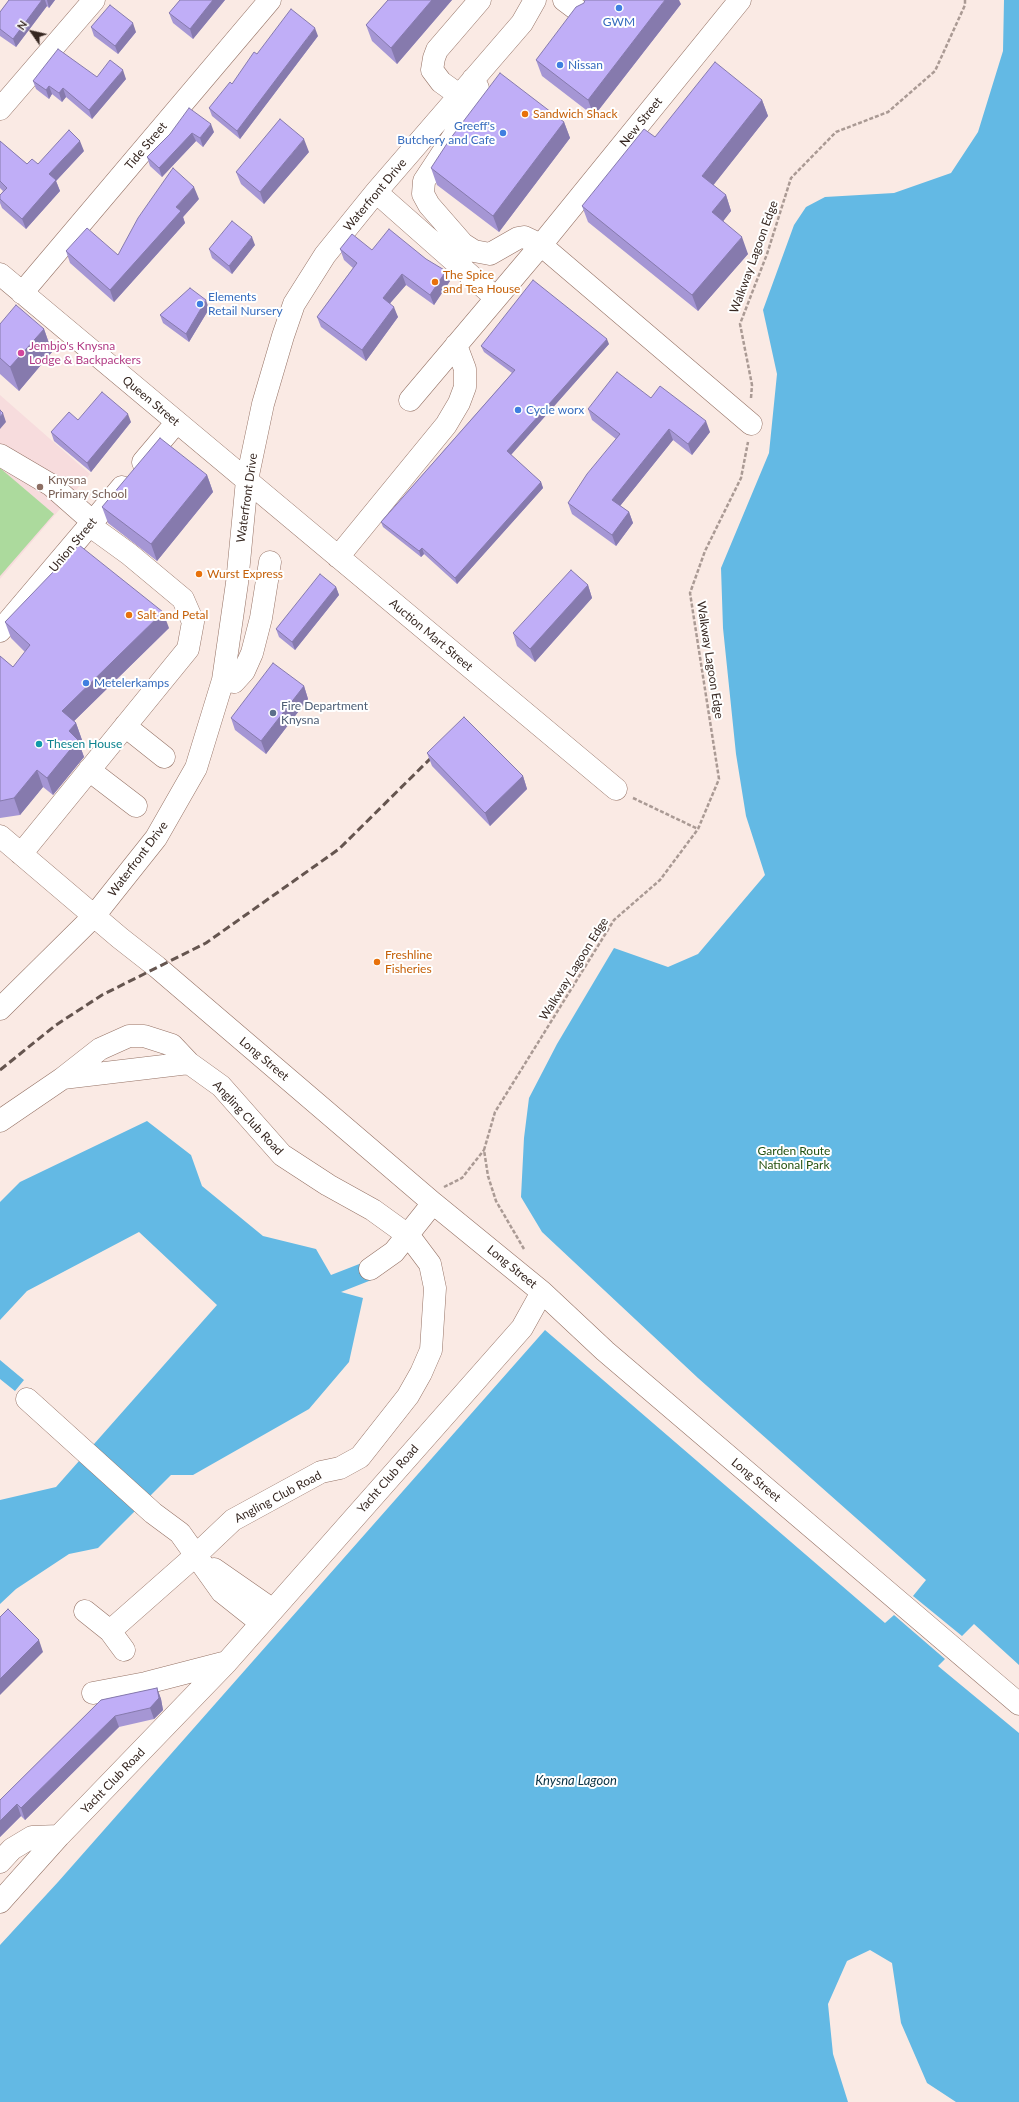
<!DOCTYPE html>
<html>
<head>
<meta charset="utf-8">
<style>
	body { margin:0 }
	#map { position:relative; width:1019px; height:2102px; overflow:hidden; background:#faeae4; font-family:Lato,sans-serif }
	canvas { display:block }
	.north { position:absolute; left:12px; top:12px; width:40px; height:40px; -webkit-text-stroke:3px #fff; paint-order:stroke; rotate:304deg; font-size:11px; font-weight:700; line-height:16px; text-align:center; color:#362721 }
	.north::after { content:''; display:block; margin:auto; width:14px; height:18px; background:#362721; clip-path:polygon(50% 0,100% 100%,50% 72%,0 100%) }
</style>
</head>
<body>
<div id="map">
<canvas width="1019" height="2102"></canvas>
<div class="north">N</div>
</div>
<script>
const g = document.querySelector('canvas').getContext('2d');
g.lineJoin = 'round';
function fillPath(path, color) { g.fillStyle = color; g.fill(path, 'evenodd'); }
const poly = rows => new Path2D(rows.map(r => 'M' + r).join(''));
function trace(path, color, width, dash) { g.strokeStyle = color; g.lineWidth = width; g.lineCap = dash ? 'butt' : 'round'; g.setLineDash(dash || []); g.stroke(path); }
function label(font, color, halo, rows, align = 'center') {
  g.font = font + ' Lato,sans-serif'; g.lineWidth = 4; g.setLineDash([]); g.textBaseline = 'middle'; g.strokeStyle = halo; g.fillStyle = color; for (const [text, x, y, turn = 0] of rows) {
    g.save(); g.translate(x, y); g.rotate((+turn || 0) * Math.PI / 180); g.textAlign = isNaN(turn) ? turn : align; if (halo) g.strokeText(text, 0, 0); g.fillText(text, 0, 0); g.restore();
  }
}
const education = poly([
	[0,395,90,474,0,579]
]);
const green = poly([
	[0,468,54,514,0,576]
]);
const water = poly([
	[1004,0,1019,0,1019,1665,974,1624,962,1636,913,1596,926,1580,698,1378,542,1232,521,1197,524,1138,529,1098,557,1044,614,948,668,967,698,954,765,875,746,816,736,754,723,628,721,568,769,453,777,374,763,310,794,225,806,207,825,197,894,193,951,173,978,132,1003,51],
	[147,1121,191,1155,202,1186,263,1236,316,1249,331,1275,367,1261,374,1279,341,1292,363,1298,349,1362,309,1409,193,1475,171,1475,98,1548,69,1554,16,1589,0,1604,0,1500,56,1487,217,1305,139,1232,27,1291,0,1320,0,1202,20,1182],
	[545,1330,885,1623,894,1615,945,1659,938,1666,1019,1733,1019,2102,956,2102,927,2083,901,2023,892,1963,870,1950,847,1961,828,2004,833,2054,848,2102,0,2102,0,1945,58,1882],
	[0,1360,24,1380,15,1391,0,1379]
]);
const path = poly([
	[751,398,752,385,740,324,767,254,791,178,836,132,888,112,935,71,965,5,965,0],
	[633,798,698,829],
	[444,1187,462,1178,484,1150],
	[524,1249,496,1201,488,1176,484,1150,495,1112,614,920,660,880,698,829,719,779,690,593,705,551,741,478,748,442]
]);
const minor = poly([
	[564,0,580,12],
	[473,79,478,88,476,102,424,181,423,194,429,205,463,244,474,251,490,254,518,238,524,237,541,245,751,424],
	[459,95,441,82,432,70,434,58,437,50,480,0],
	[0,109,94,0],
	[376,192,496,298],
	[0,274,616,789],
	[22,293,270,0],
	[410,400,541,245,740,0],
	[0,455,51,485,93,522],
	[143,462,176,423],
	[338,557,446,425,459,403,465,387,465,369,456,345],
	[0,631,122,487],
	[223,680,234,682,244,671,252,653,261,618,270,562],
	[125,726,164,757],
	[89,770,136,806],
	[0,836,120,938,157,967,433,1203,542,1292,605,1351,1019,1704],
	[21,854,188,649,193,622,183,599,129,554,89,525],
	[0,1009,94,916,156,838,196,768,223,680,237,583,247,480,263,404,283,336,294,304,325,255,376,192,522,23,535,0],
	[63,1078,189,1063],
	[0,1121,63,1078,100,1049,129,1036,144,1036,172,1045,189,1063,221,1086,282,1155,328,1185,373,1210,409,1236,430,1264,435,1288,431,1350,421,1373,408,1396,360,1457,340,1468,321,1472,233,1520,195,1556,110,1631],
	[370,1269,394,1252,433,1203],
	[27,1399,153,1513,180,1533,222,1592,261,1623],
	[214,1569,273,1610],
	[85,1611,110,1631,124,1650],
	[93,1693,146,1683,227,1662],
	[0,1862,12,1849,32,1837,59,1836],
	[0,1902,59,1836,227,1662,522,1328,542,1292]
]);
const rail = poly([
	[0,1070,56,1025,102,995,206,943,339,849,437,752]
]);
const wall = poly([
	[9,0,55,0,49,8,47,6,16,47,0,36,0,12],
	[180,0,225,0,193,39,173,23,169,13],
	[388,0,452,0,397,64,372,41,366,25],
	[584,3,681,4,594,116,542,76,536,60],
	[91,27,136,32,118,54,94,36],
	[318,36,240,139,212,116,209,108,232,84,257,54],
	[97,77,126,79,92,119,66,97,62,102,52,94,49,99,36,89,33,81],
	[762,100,768,116,713,185,726,195,731,211,723,221,748,254,698,311,588,222,582,206,655,137],
	[564,122,570,138,499,232,437,185,431,168],
	[214,132,203,147,196,141,162,177,150,166,147,157,170,134],
	[0,141,27,164,38,164,84,151,56,181,60,191,26,229,2,208,0,203,0,195,3,191,0,188],
	[309,152,264,204,241,184,236,172],
	[199,199,183,217,185,223,114,302,70,263,66,251,118,255],
	[255,245,232,274,212,258,209,249],
	[340,249,372,250,450,281,434,305,406,285,390,303,398,317,366,361,321,327,317,317,353,268,344,260],
	[209,309,189,342,163,323,160,315],
	[0,324,44,329,52,352,19,391,0,374],
	[609,344,511,455,541,482,543,488,457,584,424,554,421,557,383,527,381,522,512,373,484,352,481,346],
	[651,398,710,432,692,455,673,440,620,506,629,512,633,523,616,546,572,514,568,503,616,439,592,420,588,409],
	[78,420,131,422,91,472,54,441,51,432],
	[207,475,213,492,157,561,108,523,102,507],
	[588,585,592,598,535,662,517,646,513,633],
	[336,587,339,595,295,650,279,637,276,629],
	[5,622,169,628,74,721,76,723,82,740,79,743,84,757,53,795,43,787,20,815,0,818,0,656,13,667,25,652,11,638],
	[304,686,308,699,266,754,235,730,231,718],
	[427,753,523,776,527,789,490,826,432,766],
	[157,1688,161,1699,163,1710,154,1719,119,1727,25,1820,21,1816,0,1837,0,1800,101,1700]
]);
const shadedWall = poly([
	[42,0,45,0,47,6,16,47,13,39],
	[47,0,55,0,49,8],
	[213,0,225,0,193,39,190,29],
	[432,0,452,0,397,64,391,48],
	[665,0,679,0,681,4,594,116,588,100],
	[133,23,136,32,118,54,115,46],
	[315,28,318,36,240,139,237,131],
	[123,70,126,79,92,119,89,110],
	[49,86,52,94,49,99,46,90],
	[63,88,66,97,62,102,59,93],
	[762,100,768,116,708,192,702,176],
	[564,122,570,138,499,232,493,216],
	[211,124,214,132,203,147,200,138],
	[192,133,196,141,162,177,159,168],
	[304,139,309,152,264,204,260,192],
	[80,141,84,151,56,181,60,191,26,229,22,219,49,174],
	[194,187,199,199,183,217,185,223,114,302,110,290,176,207],
	[726,195,731,211,718,228,712,212],
	[252,237,255,245,232,274,229,266],
	[742,237,748,254,698,311,692,295],
	[446,271,450,281,434,305,430,295],
	[402,274,406,285,386,308,383,298],
	[206,300,209,309,189,342,186,334],
	[394,307,398,317,366,361,362,350],
	[44,329,52,352,19,391,10,367],
	[607,339,609,344,509,457,507,451],
	[3,413,6,422,0,429,0,417],
	[128,414,131,422,91,472,87,463],
	[706,421,710,432,692,455,688,444],
	[669,429,673,440,616,511,612,500],
	[207,475,213,492,157,561,151,544],
	[541,482,543,488,457,584,455,578],
	[629,512,633,523,616,546,612,535],
	[422,548,424,554,421,557,419,551],
	[588,585,592,598,535,662,530,649],
	[336,587,339,595,295,650,292,642],
	[163,612,169,628,68,727,62,711],
	[304,686,308,699,266,754,261,741],
	[76,723,82,740,79,743,84,757,53,795,47,778,69,731],
	[37,770,43,787,20,815,14,798],
	[523,776,527,789,490,826,485,813],
	[39,1640,43,1652,0,1695,0,1679],
	[157,1688,161,1699,163,1710,154,1719,150,1708],
	[115,1716,119,1727,25,1820,21,1808],
	[17,1804,21,1816,0,1837,0,1821]
]);
const building = poly([
	[9,0,42,0,13,39,0,29,0,12,9,0],
	[180,0,213,0,190,29,169,13,180,0],
	[388,0,432,0,391,48,366,25,388,0],
	[585,0,665,0,588,100,536,60,576,7,584,3,585,0],
	[110,5,133,23,115,46,91,27,110,5],
	[291,9,315,28,237,131,209,108,230,82,232,84,254,52,257,54,291,9],
	[58,49,97,77,110,60,123,70,89,110,63,88,59,93,49,86,46,90,33,81,58,49],
	[715,62,762,100,702,176,726,195,712,212,742,237,692,295,582,206,644,129,655,137,715,62],
	[500,73,564,122,493,216,431,168,450,139,500,73],
	[189,108,211,124,200,138,192,133,159,168,147,157,170,134,189,108],
	[280,119,304,139,260,192,236,172,280,119],
	[69,130,80,141,49,174,56,180,22,219,0,199,0,195,7,188,0,181,0,141,27,164,32,159,38,164,69,130],
	[173,168,194,187,176,207,181,211,110,290,66,251,87,228,118,255,138,218,173,168],
	[232,221,252,237,229,266,209,249,232,221],
	[389,229,426,259,446,271,430,295,402,274,383,298,394,307,362,350,317,317,357,263,340,249,352,234,372,250,389,229],
	[533,280,607,339,507,451,541,482,455,578,422,548,419,551,381,522,515,370,481,346,533,280],
	[190,288,206,300,186,334,160,315,190,288],
	[16,305,44,329,10,367,0,358,0,324,16,305],
	[617,372,651,398,660,386,706,421,688,444,669,429,612,500,629,512,612,535,568,503,587,474,620,434,588,409,617,372],
	[102,392,128,414,87,463,51,432,69,412,78,420,102,392],
	[0,410,3,413,0,417,0,410],
	[160,438,207,475,151,544,102,507,160,438],
	[79,545,163,612,62,711,76,723,69,731,78,740,47,778,37,770,14,798,0,801,0,656,13,667,30,645,5,622,79,545],
	[571,570,588,585,530,649,513,633,571,570],
	[320,574,336,587,292,642,276,629,320,574],
	[273,663,304,686,261,741,231,718,273,663],
	[464,717,523,776,485,813,427,753,464,717],
	[8,1609,39,1640,0,1679,0,1617,8,1609],
	[157,1688,159,1698,150,1708,115,1716,21,1808,17,1804,0,1821,0,1800,101,1700,157,1688]
]);
const markers = [
	[619,8,4,"#3f7fe0"],
	[560,65,4,"#3f7fe0"],
	[525,114,4,"#e8710a"],
	[503,133,4,"#3f7fe0"],
	[435,282,4,"#e8710a"],
	[200,304,4,"#3f7fe0"],
	[21,353,4,"#d1479c"],
	[518,410,4,"#3f7fe0"],
	[40,487,4,"#8d6e63"],
	[199,574,4,"#e8710a"],
	[129,615,4,"#e8710a"],
	[86,683,4,"#3f7fe0"],
	[273,713,4,"#5c6f8a"],
	[39,744,4,"#0f9aa8"],
	[377,962,4,"#e8710a"]
];
const shopNames = [
	["GWM",619,22,"center"],
	["Nissan",568,65],
	["Greeff's",495,126,"right"],
	["Butchery and Cafe",495,140,"right"],
	["Elements",208,297],
	["Retail Nursery",208,311],
	["Cycle worx",526,410],
	["Metelerkamps",94,683]
];
const foodNames = [
	["Sandwich Shack",533,114],
	["The Spice",443,275],
	["and Tea House",443,289],
	["Wurst Express",207,574],
	["Salt and Petal",137,615],
	["Freshline",385,955],
	["Fisheries",385,969]
];
const streetNames = [
	["New Street",641,122,-51],
	["Tide Street",146,146,-50],
	["Waterfront Drive",375,195,-50],
	["Walkway Lagoon Edge",754,257,-70],
	["Queen Street",151,401,40],
	["Waterfront Drive",247,498,-82],
	["Union Street",73,545,-50],
	["Auction Mart Street",431,635,40],
	["Walkway Lagoon Edge",710,660,81],
	["Waterfront Drive",138,859,-53],
	["Walkway Lagoon Edge",574,969,-58],
	["Long Street",264,1059,40],
	["Angling Club Road",248,1118,47],
	["Long Street",512,1267,39],
	["Yacht Club Road",388,1479,-49],
	["Long Street",756,1480,40],
	["Angling Club Road",278,1497,-28],
	["Yacht Club Road",113,1781,-46]
];
const hotelNames = [
	["Jembjo's Knysna",29,346],
	["Lodge & Backpackers",29,360]
];
const educationNames = [
	["Knysna",48,480],
	["Primary School",48,494]
];
const serviceNames = [
	["Fire Department",281,706],
	["Knysna",281,720]
];
const cultureNames = [
	["Thesen House",47,744]
];
const parkNames = [
	["Garden Route",794,1151],
	["National Park",794,1165]
];
const waterNames = [
	["Knysna Lagoon",576,1781]
];
fillPath(education, '#f7dcdd');
fillPath(green, '#acda9d');
fillPath(water, '#63b9e4');
trace(minor, '#957265', 23);
trace(path, '#aa9a94', 2.5, [4, 2]);
trace(minor, '#fff', 22);
trace(rail, '#65554f', 3, [8, 4]);
fillPath(wall, '#a596d4');
fillPath(shadedWall, '#867aad');
fillPath(building, '#c0aef7');
trace(building, '#867aad', 1);
for (const [x, y, r, color] of markers) { const dot = new Path2D(); dot.arc(x, y, r, 0, 2 * Math.PI); g.fillStyle = color; g.fill(dot); trace(dot, '#fff', 1.5); }
label('12px', '#366cbe', '#fff', shopNames, 'left');
label('12px', '#c56008', '#fff', foodNames, 'left');
label('12px', '#362721', '#fff', streetNames);
label('12px', '#b23c85', '#fff', hotelNames, 'left');
label('12px', '#785e54', '#fff', educationNames, 'left');
label('12px', '#4e5e75', '#fff', serviceNames, 'left');
label('12px', '#0d838f', '#fff', cultureNames, 'left');
label('12px', '#255312', '#fff', parkNames);
label('italic 13px', '#0b3345', '#fff', waterNames);
</script>
</body>
</html>
